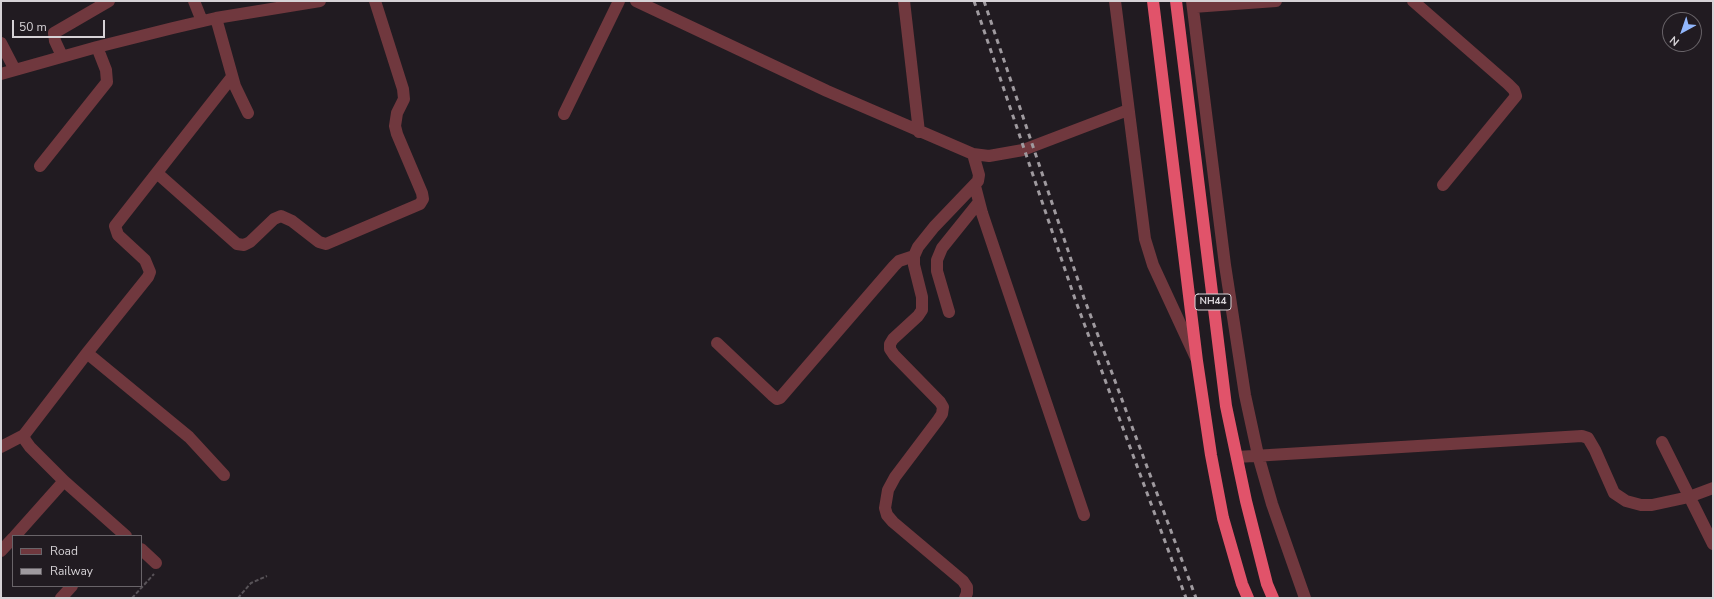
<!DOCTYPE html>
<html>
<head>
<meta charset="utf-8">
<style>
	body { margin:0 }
	#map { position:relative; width:1714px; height:599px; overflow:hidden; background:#211b21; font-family:"Nunito Sans",sans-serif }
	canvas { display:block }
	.frame { position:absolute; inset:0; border:2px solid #d6d2d6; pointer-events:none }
	.legend { position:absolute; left:12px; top:535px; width:130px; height:52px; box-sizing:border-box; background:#211b21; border:1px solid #696469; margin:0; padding:5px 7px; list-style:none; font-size:12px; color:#d6d2d6 }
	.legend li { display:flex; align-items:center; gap:8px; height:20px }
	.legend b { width:20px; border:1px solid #696469 }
	.north { position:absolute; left:1662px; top:12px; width:40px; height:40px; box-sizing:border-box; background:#211b21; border:1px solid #696469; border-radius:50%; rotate:220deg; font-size:11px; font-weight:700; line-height:16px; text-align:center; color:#d6d2d6 }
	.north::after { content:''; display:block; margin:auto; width:14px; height:18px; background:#92b7fd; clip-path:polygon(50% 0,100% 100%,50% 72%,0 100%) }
	.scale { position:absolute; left:12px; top:20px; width:93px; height:18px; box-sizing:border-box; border:2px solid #d6d2d6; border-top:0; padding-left:5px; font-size:12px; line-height:14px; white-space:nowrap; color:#d6d2d6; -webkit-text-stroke:3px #211b21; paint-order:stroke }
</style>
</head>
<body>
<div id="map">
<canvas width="1714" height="599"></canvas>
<div class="frame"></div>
<ul class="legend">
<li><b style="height:5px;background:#70383e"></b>Road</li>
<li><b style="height:5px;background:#9f9a9f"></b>Railway</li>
</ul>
<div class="north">N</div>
<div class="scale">50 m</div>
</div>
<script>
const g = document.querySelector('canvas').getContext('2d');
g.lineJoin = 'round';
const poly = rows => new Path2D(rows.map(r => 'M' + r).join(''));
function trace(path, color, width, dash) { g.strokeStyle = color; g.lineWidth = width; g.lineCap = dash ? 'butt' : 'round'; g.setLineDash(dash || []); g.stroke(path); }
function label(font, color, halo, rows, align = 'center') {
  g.font = font + ' "Nunito Sans",sans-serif'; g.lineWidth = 3; g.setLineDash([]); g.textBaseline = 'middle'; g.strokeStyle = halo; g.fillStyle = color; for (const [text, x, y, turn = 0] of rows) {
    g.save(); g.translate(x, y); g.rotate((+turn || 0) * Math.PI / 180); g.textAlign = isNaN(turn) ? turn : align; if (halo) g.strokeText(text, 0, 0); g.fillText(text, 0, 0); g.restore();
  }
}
const path = poly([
	[132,598,154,574],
	[238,598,251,583,267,576]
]);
const minor = poly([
	[194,1,202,21],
	[636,1,827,91,973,154,989,156,1023,150,1128,110],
	[904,1,919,132],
	[1115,1,1145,239,1153,265,1196,358],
	[1192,1,1225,265,1245,395,1258,455,1272,504,1305,598],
	[1413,1,1508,84,1514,90,1516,96,1443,185],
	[1193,7,1276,1],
	[216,18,235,86,248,113],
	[1,43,15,70],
	[62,56,55,41,54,33,109,1],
	[1,74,97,47,173,28,216,18,320,1],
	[564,114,619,1],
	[40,166,107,82,106,70,97,47],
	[157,173,237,244,244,245,250,242,274,219,281,216,292,221,319,242,326,244,420,204,423,199,422,193,397,134,395,126,397,113,404,99,403,89,375,1],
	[975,186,982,213,1084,515],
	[949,312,937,271,937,260,942,248,979,202],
	[717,343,772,395,777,399,780,398,894,266,899,261,914,256],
	[87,353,189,437,224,475],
	[1662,442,1713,544],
	[1,447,24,435],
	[1237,457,1582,436,1588,438,1595,450,1614,493,1626,501,1641,505,1652,505,1689,497,1713,488],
	[15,536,64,481],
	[126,536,64,481,30,447,25,440,24,435,87,353,148,277,150,272,145,260,118,235,115,226,232,77],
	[141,549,156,563],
	[1,551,13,538],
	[61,598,72,586],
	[965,598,967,593,967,587,963,581,893,522,887,515,885,508,888,490,895,477,938,420,942,414,943,407,940,402,894,355,890,349,890,344,893,339,918,316,922,310,922,297,914,265,914,256,918,247,934,227,978,181,979,175,973,154]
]);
const highway = poly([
	[1153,1,1197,361,1211,455,1223,518,1242,584,1248,598],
	[1176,1,1226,406,1246,501,1267,584,1273,598]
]);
const rail = poly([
	[974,1,1075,299,1186,598],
	[984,1,1084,298,1196,598]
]);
const shields = [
	[1213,302,36]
];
const shieldNames = [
	["NH44",1213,302]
];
trace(path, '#585358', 2, [4, 2]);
trace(minor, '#70383e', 12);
trace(highway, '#e1536a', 12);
trace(rail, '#9f9a9f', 3, [5, 5]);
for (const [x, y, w] of shields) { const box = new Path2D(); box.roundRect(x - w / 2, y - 8, w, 16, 3); g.fillStyle = '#211b21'; g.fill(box); trace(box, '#d6d2d6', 1); }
label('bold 10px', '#d6d2d6', null, shieldNames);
</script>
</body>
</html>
